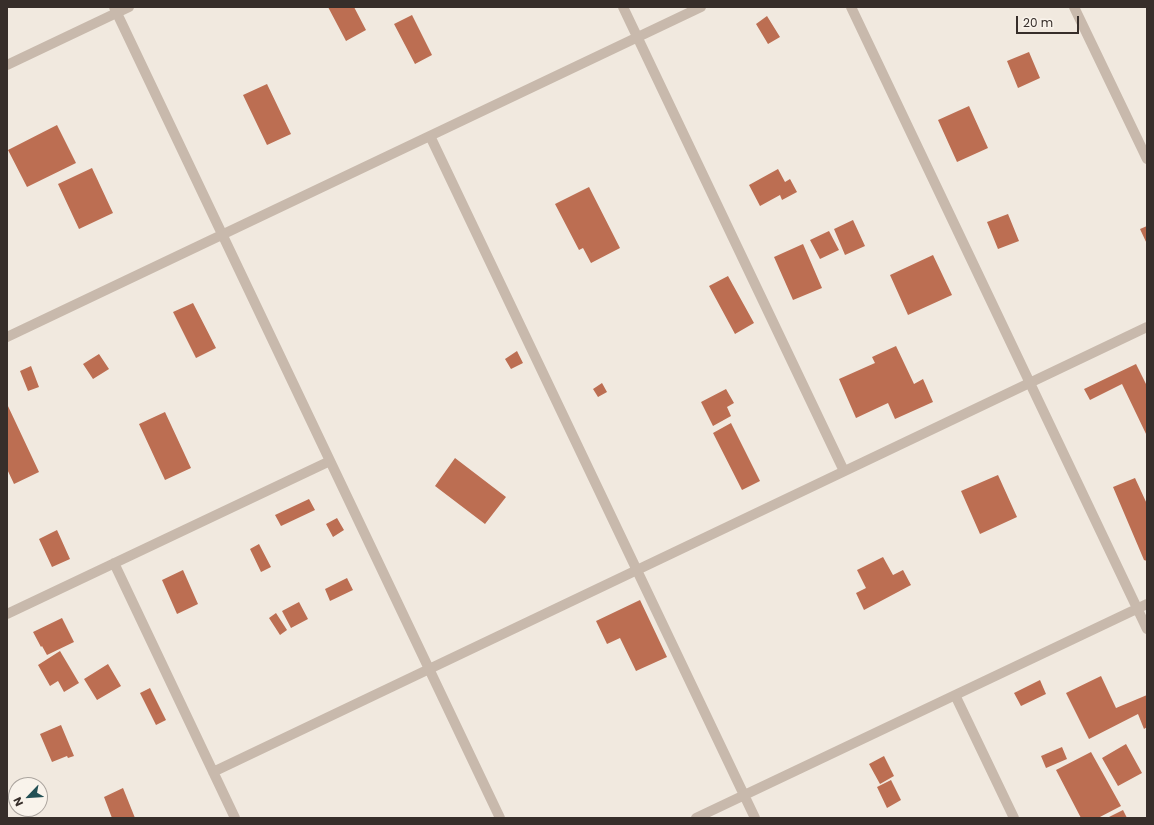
<!DOCTYPE html>
<html>
<head>
<meta charset="utf-8">
<style>
	body { margin:0 }
	#map { position:relative; width:1154px; height:825px; overflow:hidden; background:#f1e9df; font-family:Poppins,sans-serif }
	canvas { display:block }
	.frame { position:absolute; inset:0; border:8px solid #372e2a; pointer-events:none }
	.north { position:absolute; left:8px; top:777px; width:40px; height:40px; box-sizing:border-box; background:#f9f3eb; border:1px solid #aba49e; border-radius:50%; rotate:245deg; font-size:11px; font-weight:700; line-height:16px; text-align:center; color:#372e2a }
	.north::after { content:''; display:block; margin:auto; width:14px; height:18px; background:#235055; clip-path:polygon(50% 0,100% 100%,50% 72%,0 100%) }
	.scale { position:absolute; left:1016px; top:16px; width:63px; height:18px; box-sizing:border-box; border:2px solid #372e2a; border-top:0; padding-left:5px; font-size:12px; line-height:14px; white-space:nowrap; color:#372e2a; -webkit-text-stroke:3px #f9f3eb; paint-order:stroke }
</style>
</head>
<body>
<div id="map">
<canvas width="1154" height="825"></canvas>
<div class="frame"></div>
<div class="north">N</div>
<div class="scale">20 m</div>
</div>
<script>
const g = document.querySelector('canvas').getContext('2d');
g.lineJoin = 'round';
function fillPath(path, color) { g.fillStyle = color; g.fill(path, 'evenodd'); }
const poly = rows => new Path2D(rows.map(r => 'M' + r).join(''));
function trace(path, color, width, dash) { g.strokeStyle = color; g.lineWidth = width; g.lineCap = dash ? 'butt' : 'round'; g.setLineDash(dash || []); g.stroke(path); }
const building = poly([
	[328,7,354,7,366,30,346,41],
	[412,15,432,55,415,64,394,24],
	[767,16,780,37,768,44,756,24],
	[1029,52,1040,78,1018,88,1007,61],
	[267,84,291,134,267,145,243,95],
	[969,106,988,148,957,162,938,120],
	[57,125,76,163,27,187,8,150],
	[92,168,113,213,79,229,58,184],
	[778,169,785,182,790,179,797,192,782,200,780,195,760,206,749,185],
	[589,187,620,248,591,263,583,248,579,250,555,204],
	[1008,214,1019,241,998,249,987,222],
	[853,220,865,246,845,255,834,229],
	[1147,226,1147,244,1140,229],
	[829,231,839,250,820,259,810,240],
	[803,244,822,288,793,300,774,257],
	[933,255,952,295,908,315,890,275],
	[728,276,754,323,735,334,709,286],
	[193,303,216,348,196,358,173,312],
	[896,346,914,384,923,379,933,402,895,419,888,403,856,418,839,379,875,363,872,357],
	[517,351,523,363,511,369,505,359],
	[99,354,109,369,93,379,83,364],
	[1136,364,1147,386,1147,436,1122,384,1090,400,1084,389],
	[31,366,39,387,28,391,20,371],
	[602,383,607,392,598,397,593,389],
	[726,389,734,403,727,407,731,416,713,426,701,402],
	[7,404,39,472,14,484,7,469],
	[165,412,191,468,165,480,139,424],
	[731,423,760,481,742,490,713,433],
	[455,458,506,497,485,524,435,486],
	[998,475,1017,517,980,534,961,491],
	[1135,478,1147,504,1147,561,1144,560,1113,487],
	[309,499,315,510,281,526,275,515],
	[337,518,344,530,333,537,326,524],
	[57,530,70,559,52,567,39,539],
	[259,544,271,567,261,572,250,549],
	[883,557,893,575,903,570,911,585,864,610,856,593,866,588,857,570],
	[183,570,198,604,177,614,162,580],
	[347,578,353,590,330,601,325,589],
	[640,600,667,657,636,671,620,638,607,644,596,621],
	[299,602,308,619,291,628,282,611],
	[276,613,287,630,280,635,269,618],
	[62,618,74,642,47,655,42,646,41,647,33,632],
	[60,651,79,683,64,692,58,681,50,686,38,665],
	[108,664,121,686,97,700,84,679],
	[1101,676,1116,708,1147,695,1147,727,1144,729,1138,714,1089,739,1066,693],
	[1040,680,1046,694,1021,706,1014,693],
	[150,688,166,720,156,725,140,693],
	[61,725,74,756,68,758,67,756,52,762,40,734],
	[1126,744,1142,773,1118,786,1102,758],
	[1062,747,1067,759,1046,768,1041,756],
	[1091,752,1121,806,1098,818,1081,818,1056,770],
	[884,756,894,776,880,784,869,764],
	[891,780,901,800,887,808,877,787],
	[123,788,135,818,112,818,104,797],
	[1123,810,1127,818,1107,818]
]);
const minor = poly([
	[114,7,500,818],
	[623,7,844,471],
	[851,7,1147,629],
	[1074,7,1147,159],
	[7,65,129,7],
	[430,136,755,818],
	[7,337,701,7],
	[114,563,235,818],
	[7,614,330,461],
	[955,695,1014,818],
	[213,772,1147,327],
	[696,818,1147,604]
]);
fillPath(building, '#bc6e52');
trace(minor, '#c8b9ac', 10);
</script>
</body>
</html>
